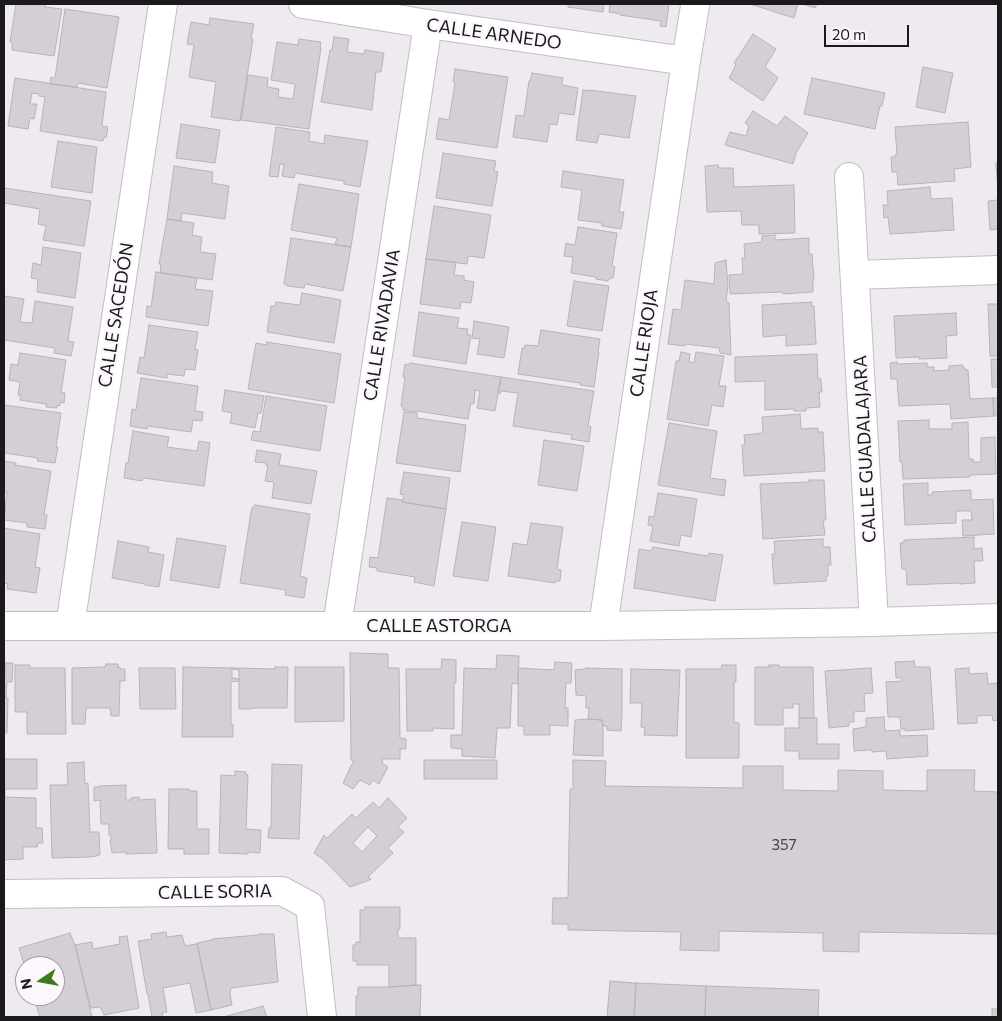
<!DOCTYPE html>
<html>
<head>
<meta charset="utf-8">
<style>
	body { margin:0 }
	#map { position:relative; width:1002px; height:1021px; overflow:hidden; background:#eeeaf0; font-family:Commissioner,sans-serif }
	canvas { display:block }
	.frame { position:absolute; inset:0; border:5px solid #1a191b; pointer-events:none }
	.north { position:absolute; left:15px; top:956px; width:50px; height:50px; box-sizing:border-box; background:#fcf7fd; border:1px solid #a29ea3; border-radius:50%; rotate:258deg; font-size:14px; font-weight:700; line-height:20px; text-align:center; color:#1a191b }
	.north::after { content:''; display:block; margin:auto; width:18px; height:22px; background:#3c7c1b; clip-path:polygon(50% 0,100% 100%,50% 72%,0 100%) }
	.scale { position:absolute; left:824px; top:25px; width:85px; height:22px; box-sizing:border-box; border:2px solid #1a191b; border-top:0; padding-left:6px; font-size:15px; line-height:18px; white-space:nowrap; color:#1a191b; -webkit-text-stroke:4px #fcf7fd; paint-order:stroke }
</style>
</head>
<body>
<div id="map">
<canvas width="1002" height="1021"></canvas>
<div class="frame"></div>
<div class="north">N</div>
<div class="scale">20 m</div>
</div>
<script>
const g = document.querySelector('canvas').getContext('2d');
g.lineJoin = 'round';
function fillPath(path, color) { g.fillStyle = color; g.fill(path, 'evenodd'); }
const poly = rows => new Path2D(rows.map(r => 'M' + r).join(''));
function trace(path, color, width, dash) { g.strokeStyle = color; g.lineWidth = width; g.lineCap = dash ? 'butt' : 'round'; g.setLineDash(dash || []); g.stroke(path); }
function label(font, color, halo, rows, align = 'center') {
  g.font = font + ' Commissioner,sans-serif'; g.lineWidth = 5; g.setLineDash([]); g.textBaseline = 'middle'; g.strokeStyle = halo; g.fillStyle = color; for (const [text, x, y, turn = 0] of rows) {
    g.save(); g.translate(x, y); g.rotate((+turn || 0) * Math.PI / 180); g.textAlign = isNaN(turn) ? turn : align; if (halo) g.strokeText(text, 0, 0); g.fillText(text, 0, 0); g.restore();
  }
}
const building = poly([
	[16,4,37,5,37,4,45,4,45,7,62,9,54,56,12,50,12,42,10,42,16,4],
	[568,4,604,4,603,12,568,7,568,4],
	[610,4,669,4,666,27,660,26,661,21,620,15,621,14,609,12,610,4],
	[750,4,798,4,794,18,750,4],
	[802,4,817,4,815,8,802,4],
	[65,9,119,17,107,88,78,83,77,87,50,84,51,77,55,78,65,9],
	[210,18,254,24,251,39,253,39,240,121,211,117,216,82,189,77,194,45,187,44,191,22,209,25,210,18],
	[753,34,776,49,765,67,778,78,763,101,729,78,736,65,734,63,753,34],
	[334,37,349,39,347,52,364,54,365,50,384,53,381,72,376,72,372,110,321,102,330,50,332,50,334,37],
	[299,39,321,42,320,48,321,48,309,129,241,120,248,75,268,78,267,87,279,89,278,97,293,99,295,84,271,80,277,42,298,45,299,39],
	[923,67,953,73,945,113,916,107,923,67],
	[455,69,508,77,497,148,436,139,439,118,449,120,455,83,453,82,455,69],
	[532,73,563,78,562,85,578,88,574,115,559,113,557,125,550,124,547,142,513,137,516,115,524,116,529,81,530,81,532,73],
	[15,78,106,92,102,126,108,127,106,138,104,137,103,141,40,131,45,97,39,96,39,94,32,93,30,104,37,104,34,119,30,118,28,129,8,126,15,78],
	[812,78,885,93,882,106,880,106,875,129,804,114,812,78],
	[583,90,589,91,589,90,636,96,629,138,599,134,597,143,576,140,583,90],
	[753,111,777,126,785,116,808,133,796,153,793,164,725,145,730,132,746,136,749,126,745,123,753,111],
	[968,122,971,167,954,169,955,181,898,185,897,172,892,172,891,157,895,157,895,155,897,155,895,127,968,122],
	[181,124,220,130,215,163,176,158,181,124],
	[276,127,310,132,309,141,324,144,325,135,368,141,360,187,344,184,344,181,295,173,294,178,282,176,284,164,280,164,278,177,269,176,276,127],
	[58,141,97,147,92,193,51,187,58,141],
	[443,153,496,161,494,171,498,172,492,206,436,198,443,153],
	[996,163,998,163,998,192,996,163],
	[718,165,719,168,733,168,734,187,794,185,795,233,759,234,759,225,742,225,741,211,707,212,705,166,718,165],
	[174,166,213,172,212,183,229,186,225,219,182,213,181,221,167,219,174,166],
	[563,171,624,180,619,212,624,212,621,229,602,226,602,223,578,220,582,190,561,187,563,171],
	[299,184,359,194,351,247,335,245,337,238,291,230,299,184],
	[930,187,931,199,952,198,954,230,890,234,888,217,884,218,883,205,888,205,887,191,930,187],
	[4,188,91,201,84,246,43,240,46,226,38,224,40,209,4,203,4,188],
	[998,200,998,229,990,230,988,201,998,200],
	[434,206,491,215,484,258,468,256,467,264,426,259,434,206],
	[167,219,194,223,192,235,202,237,200,252,216,254,212,280,160,273,161,264,159,264,167,219],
	[578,227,617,233,612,266,615,267,613,278,610,278,610,279,609,279,608,281,596,279,596,277,571,273,573,257,564,256,566,243,575,245,578,227],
	[775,235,775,240,809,238,809,254,812,254,814,279,813,279,813,292,783,294,783,292,730,294,729,275,743,274,742,258,745,258,744,244,762,242,762,236,775,235],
	[291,238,351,247,343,291,305,284,304,288,287,286,287,285,284,284,291,238],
	[43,247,81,253,75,298,37,292,38,279,31,278,33,263,41,265,43,247],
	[426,259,456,262,454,275,464,276,464,280,474,282,471,303,461,302,460,309,420,304,426,259],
	[726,260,728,286,726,301,729,303,731,355,720,353,719,348,685,344,685,346,668,344,673,309,681,310,685,280,714,284,715,263,726,260],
	[156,272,197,278,195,289,213,291,208,326,146,317,147,306,151,307,156,272],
	[574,281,609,286,602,331,567,326,574,281],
	[302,293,341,300,334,343,267,332,271,306,275,306,276,302,300,305,302,293],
	[4,296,24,299,20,322,32,323,35,301,73,307,68,341,74,342,71,356,54,353,55,348,4,340,4,296],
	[812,302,811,306,814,306,816,344,786,346,786,335,763,337,762,305,812,302],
	[988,304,998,304,998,356,990,356,988,304],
	[419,312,459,318,457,328,468,329,467,335,471,335,466,364,413,356,419,312],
	[956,313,957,335,946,336,947,358,919,359,919,357,896,358,894,316,956,313],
	[474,321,509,327,504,358,477,354,480,339,472,338,474,321],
	[149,325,198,332,195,349,198,350,195,370,185,369,184,376,167,374,167,378,137,373,140,357,144,358,149,325],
	[541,330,600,339,598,351,599,352,594,387,580,385,580,383,518,374,522,348,524,348,525,345,538,346,541,330],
	[267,342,341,354,334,403,248,389,256,343,267,345,267,342],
	[681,352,690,354,689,362,694,363,696,352,724,356,719,386,726,386,723,407,712,405,708,426,667,419,676,361,679,361,681,352],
	[20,353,66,360,61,393,65,393,64,403,60,402,60,406,57,405,57,408,46,407,46,404,20,400,21,395,18,395,20,382,9,380,11,364,18,365,20,353],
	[817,354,818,379,821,379,822,392,819,392,820,407,806,408,806,411,794,411,794,409,765,410,765,381,735,382,735,357,817,354],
	[991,359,998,359,998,387,992,387,991,359],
	[897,362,897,364,927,363,927,367,934,367,934,371,949,370,949,366,963,365,963,368,965,368,965,370,968,370,970,399,993,398,994,416,951,419,950,404,899,406,897,379,891,379,890,363,897,362],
	[410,363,501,377,495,411,477,408,480,391,475,390,474,404,471,403,468,419,417,411,417,412,403,410,403,407,401,406,405,377,403,377,405,364,409,365,410,363],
	[501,377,594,391,588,426,591,427,589,442,571,439,572,435,513,426,518,393,501,391,500,394,498,393,501,377],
	[141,378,198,386,195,411,203,412,202,421,193,420,191,432,148,426,147,429,130,426,132,409,136,410,141,378],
	[225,390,264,396,261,413,258,413,255,428,230,423,232,413,222,411,225,390],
	[266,396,327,406,320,451,251,440,253,431,260,432,266,396],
	[993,398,998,398,998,416,994,416,993,398],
	[4,405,61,413,56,447,58,447,55,463,37,461,38,458,4,453,4,405],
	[404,412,417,413,417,418,466,425,460,472,396,463,404,412],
	[800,414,801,429,818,428,818,432,823,432,825,471,744,476,742,445,745,445,744,435,763,433,762,417,800,414],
	[929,420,929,429,952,429,952,423,968,422,969,459,973,459,973,462,981,462,981,438,995,437,996,474,970,475,970,477,903,479,902,462,900,462,898,421,929,420],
	[669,423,717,431,710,478,726,480,724,496,658,485,669,423],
	[133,431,169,437,167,447,197,451,199,441,210,443,204,486,143,478,142,481,124,478,126,463,128,463,133,431],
	[544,440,584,446,577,491,538,485,544,440],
	[257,450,281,454,279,465,317,471,311,504,272,498,274,482,265,481,268,466,266,466,267,463,255,462,257,450],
	[4,461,16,463,15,465,51,471,44,515,47,515,45,529,27,527,27,523,4,520,7,492,4,492,4,461],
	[404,472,450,478,446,509,402,502,404,495,400,494,404,472],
	[809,480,824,480,826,520,823,520,825,535,763,539,760,484,809,482,809,480],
	[928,483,928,495,932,495,932,492,971,490,971,500,993,499,994,534,963,536,962,520,972,520,971,511,956,511,956,523,905,525,903,484,928,483],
	[658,493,697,499,691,537,681,535,679,546,650,541,653,526,648,525,649,516,654,517,658,493],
	[387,498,403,500,402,502,446,509,434,586,414,582,415,577,377,571,377,568,369,567,370,557,378,558,387,498],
	[255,505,310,514,300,576,307,578,304,598,285,595,286,590,240,583,251,512,252,508,255,505],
	[462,522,496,527,488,581,453,576,462,522],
	[531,523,563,527,557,569,561,570,560,581,556,581,555,583,508,576,513,543,527,545,531,523],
	[4,528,40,534,35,567,40,568,36,593,7,589,8,584,4,583,4,528],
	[974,537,974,549,982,548,983,561,974,561,975,583,960,584,959,583,907,585,906,569,902,569,900,543,904,543,904,540,974,537],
	[177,538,226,546,219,588,170,580,177,538],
	[823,539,823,547,830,547,831,565,828,565,828,576,826,577,826,581,774,584,772,554,775,554,774,541,823,539],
	[118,541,149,547,148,552,164,555,159,587,145,585,145,584,112,578,118,541],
	[653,547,708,556,709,553,723,555,715,601,634,588,639,549,651,551,653,547],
	[350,653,388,654,388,668,399,668,400,738,406,739,406,749,400,749,400,759,383,759,382,763,388,767,379,784,373,780,370,785,360,780,353,789,343,783,354,760,351,760,350,653],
	[497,655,519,656,518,684,512,683,510,728,497,728,495,758,462,756,462,749,451,748,451,735,462,735,464,668,496,669,497,655],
	[442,659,456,660,456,683,454,683,454,729,433,728,433,731,407,731,406,669,441,669,442,659],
	[914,661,915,667,930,667,934,729,905,731,905,729,901,729,900,717,888,717,886,682,902,681,902,678,896,678,895,662,914,661],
	[555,662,572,663,571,683,566,683,565,708,568,708,568,726,550,725,550,735,524,735,524,726,518,726,518,668,554,670,555,662],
	[5,663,13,663,12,682,7,682,6,698,8,698,7,733,4,733,5,663],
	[106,664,118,664,118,668,120,667,120,669,125,669,125,681,120,681,119,716,111,716,110,708,86,708,85,724,72,724,72,668,105,667,106,664],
	[15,665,30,665,30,668,65,668,66,734,27,734,27,712,15,712,15,665],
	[722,665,736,665,736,682,734,682,734,722,739,723,739,758,686,758,686,669,721,669,722,665],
	[769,665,779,665,779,667,813,667,814,718,799,718,799,704,793,704,793,708,783,708,783,725,755,725,755,667,770,667,769,665],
	[183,667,238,668,238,670,232,669,232,678,239,679,239,681,231,682,231,725,233,724,233,737,182,737,183,667],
	[275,667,288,667,287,708,252,708,252,709,239,709,239,668,275,669,275,667],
	[295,667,344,667,344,721,295,722,295,667],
	[139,668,175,668,176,709,140,709,139,668],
	[586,668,622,669,622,715,621,731,607,730,607,726,603,726,602,720,588,719,589,708,586,708,586,696,576,695,575,670,585,669,586,668],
	[871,668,873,693,864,694,865,711,854,712,854,722,849,722,849,726,829,728,825,671,871,668],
	[969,668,969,674,987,673,988,684,998,683,998,720,993,721,992,715,977,716,977,723,958,724,955,669,969,668],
	[631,669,680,670,677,736,644,735,645,728,641,727,642,703,630,703,631,669],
	[884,717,885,731,900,730,900,736,927,735,928,756,887,759,886,751,872,752,872,750,854,751,853,729,866,727,866,718,884,717],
	[799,718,817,718,817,744,839,744,839,759,799,759,799,751,785,751,785,728,799,728,799,718],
	[588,719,602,720,603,726,603,756,573,755,575,720,588,719],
	[4,759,37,759,37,789,4,789,4,759],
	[424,760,497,760,497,779,424,779,424,760],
	[573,760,606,761,605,786,743,788,743,766,783,766,783,790,838,791,838,770,883,771,883,790,927,791,927,770,975,770,974,791,998,792,998,934,859,932,859,952,823,951,823,933,719,931,719,951,680,950,681,932,568,930,568,924,552,924,553,898,568,898,570,789,573,789,573,760],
	[84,762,85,784,88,783,90,832,99,832,100,855,97,855,97,856,90,857,52,858,50,785,68,785,67,763,84,762],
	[272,764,302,765,299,839,268,838,269,828,271,828,272,764],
	[235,771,246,772,246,775,248,775,246,829,261,830,260,853,248,852,248,854,219,853,221,775,235,776,235,771],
	[126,785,126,800,131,800,131,798,139,797,139,800,155,799,157,853,126,854,126,852,112,853,110,840,111,840,111,836,109,835,109,824,101,824,100,800,94,801,94,787,99,787,99,786,126,785],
	[4,789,5,789,5,797,36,798,36,828,42,828,43,843,38,843,37,847,23,847,23,859,4,860,4,789],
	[169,789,189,789,189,791,197,791,197,829,209,829,209,854,184,854,184,849,168,849,169,789],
	[388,798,407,818,398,827,404,832,388,848,393,853,368,877,371,879,367,881,350,887,323,859,314,853,324,835,327,838,352,814,356,818,373,802,379,808,388,798],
	[368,827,377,836,362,852,353,843,368,827],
	[365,907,400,907,400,929,398,929,398,938,416,938,416,985,389,987,389,965,357,965,357,961,353,961,353,945,356,945,356,942,360,942,360,910,365,910,365,907],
	[166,932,167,937,182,935,185,946,196,944,197,943,211,1010,196,1013,190,983,163,988,167,1012,162,1013,163,1017,152,1017,148,994,147,994,138,941,152,939,151,934,166,932],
	[70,933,75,945,92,1017,40,1017,33,996,55,996,55,966,25,966,25,967,19,948,70,933],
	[259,934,274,934,278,982,231,988,230,994,232,1005,211,1010,197,943,212,940,212,939,258,935,259,934],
	[127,936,139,1008,104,1015,100,1007,91,1008,75,945,92,942,93,949,120,944,119,937,127,936],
	[610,981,636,983,634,1017,607,1017,610,981],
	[636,983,706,986,705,1017,634,1017,636,983],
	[416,985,421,985,420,1017,356,1017,356,996,358,996,358,987,389,987,416,985],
	[706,986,819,990,818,1017,705,1017,706,986],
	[263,1006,267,1017,223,1017,234,1014,263,1006],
	[992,1009,998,1009,998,1017,992,1017,992,1009]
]);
const street = poly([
	[303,4,428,24,686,61],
	[849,177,874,622],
	[855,275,998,270],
	[4,626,603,626,874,622,998,618],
	[70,626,163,4],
	[337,626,428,24],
	[603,626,686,61,695,6],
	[4,894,282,891,310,906,322,1017]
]);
const numberNames = [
	["357",784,845]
];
const streetNames = [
	["CALLE ARNEDO",494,34,8],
	["CALLE SACEDÓN",116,315,-81],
	["CALLE RIVADAVIA",382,325,-81],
	["CALLE RIOJA",644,343,-82],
	["CALLE GUADALAJARA",865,449,-93],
	["CALLE ASTORGA",439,626],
	["CALLE SORIA",215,892,-1]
];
fillPath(building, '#d4cfd5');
trace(building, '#b7b3b9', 1);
trace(street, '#c2bdc3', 30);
trace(street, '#fff', 28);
label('15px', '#48464a', null, numberNames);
label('18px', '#1a191b', '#fcf7fd', streetNames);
</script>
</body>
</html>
